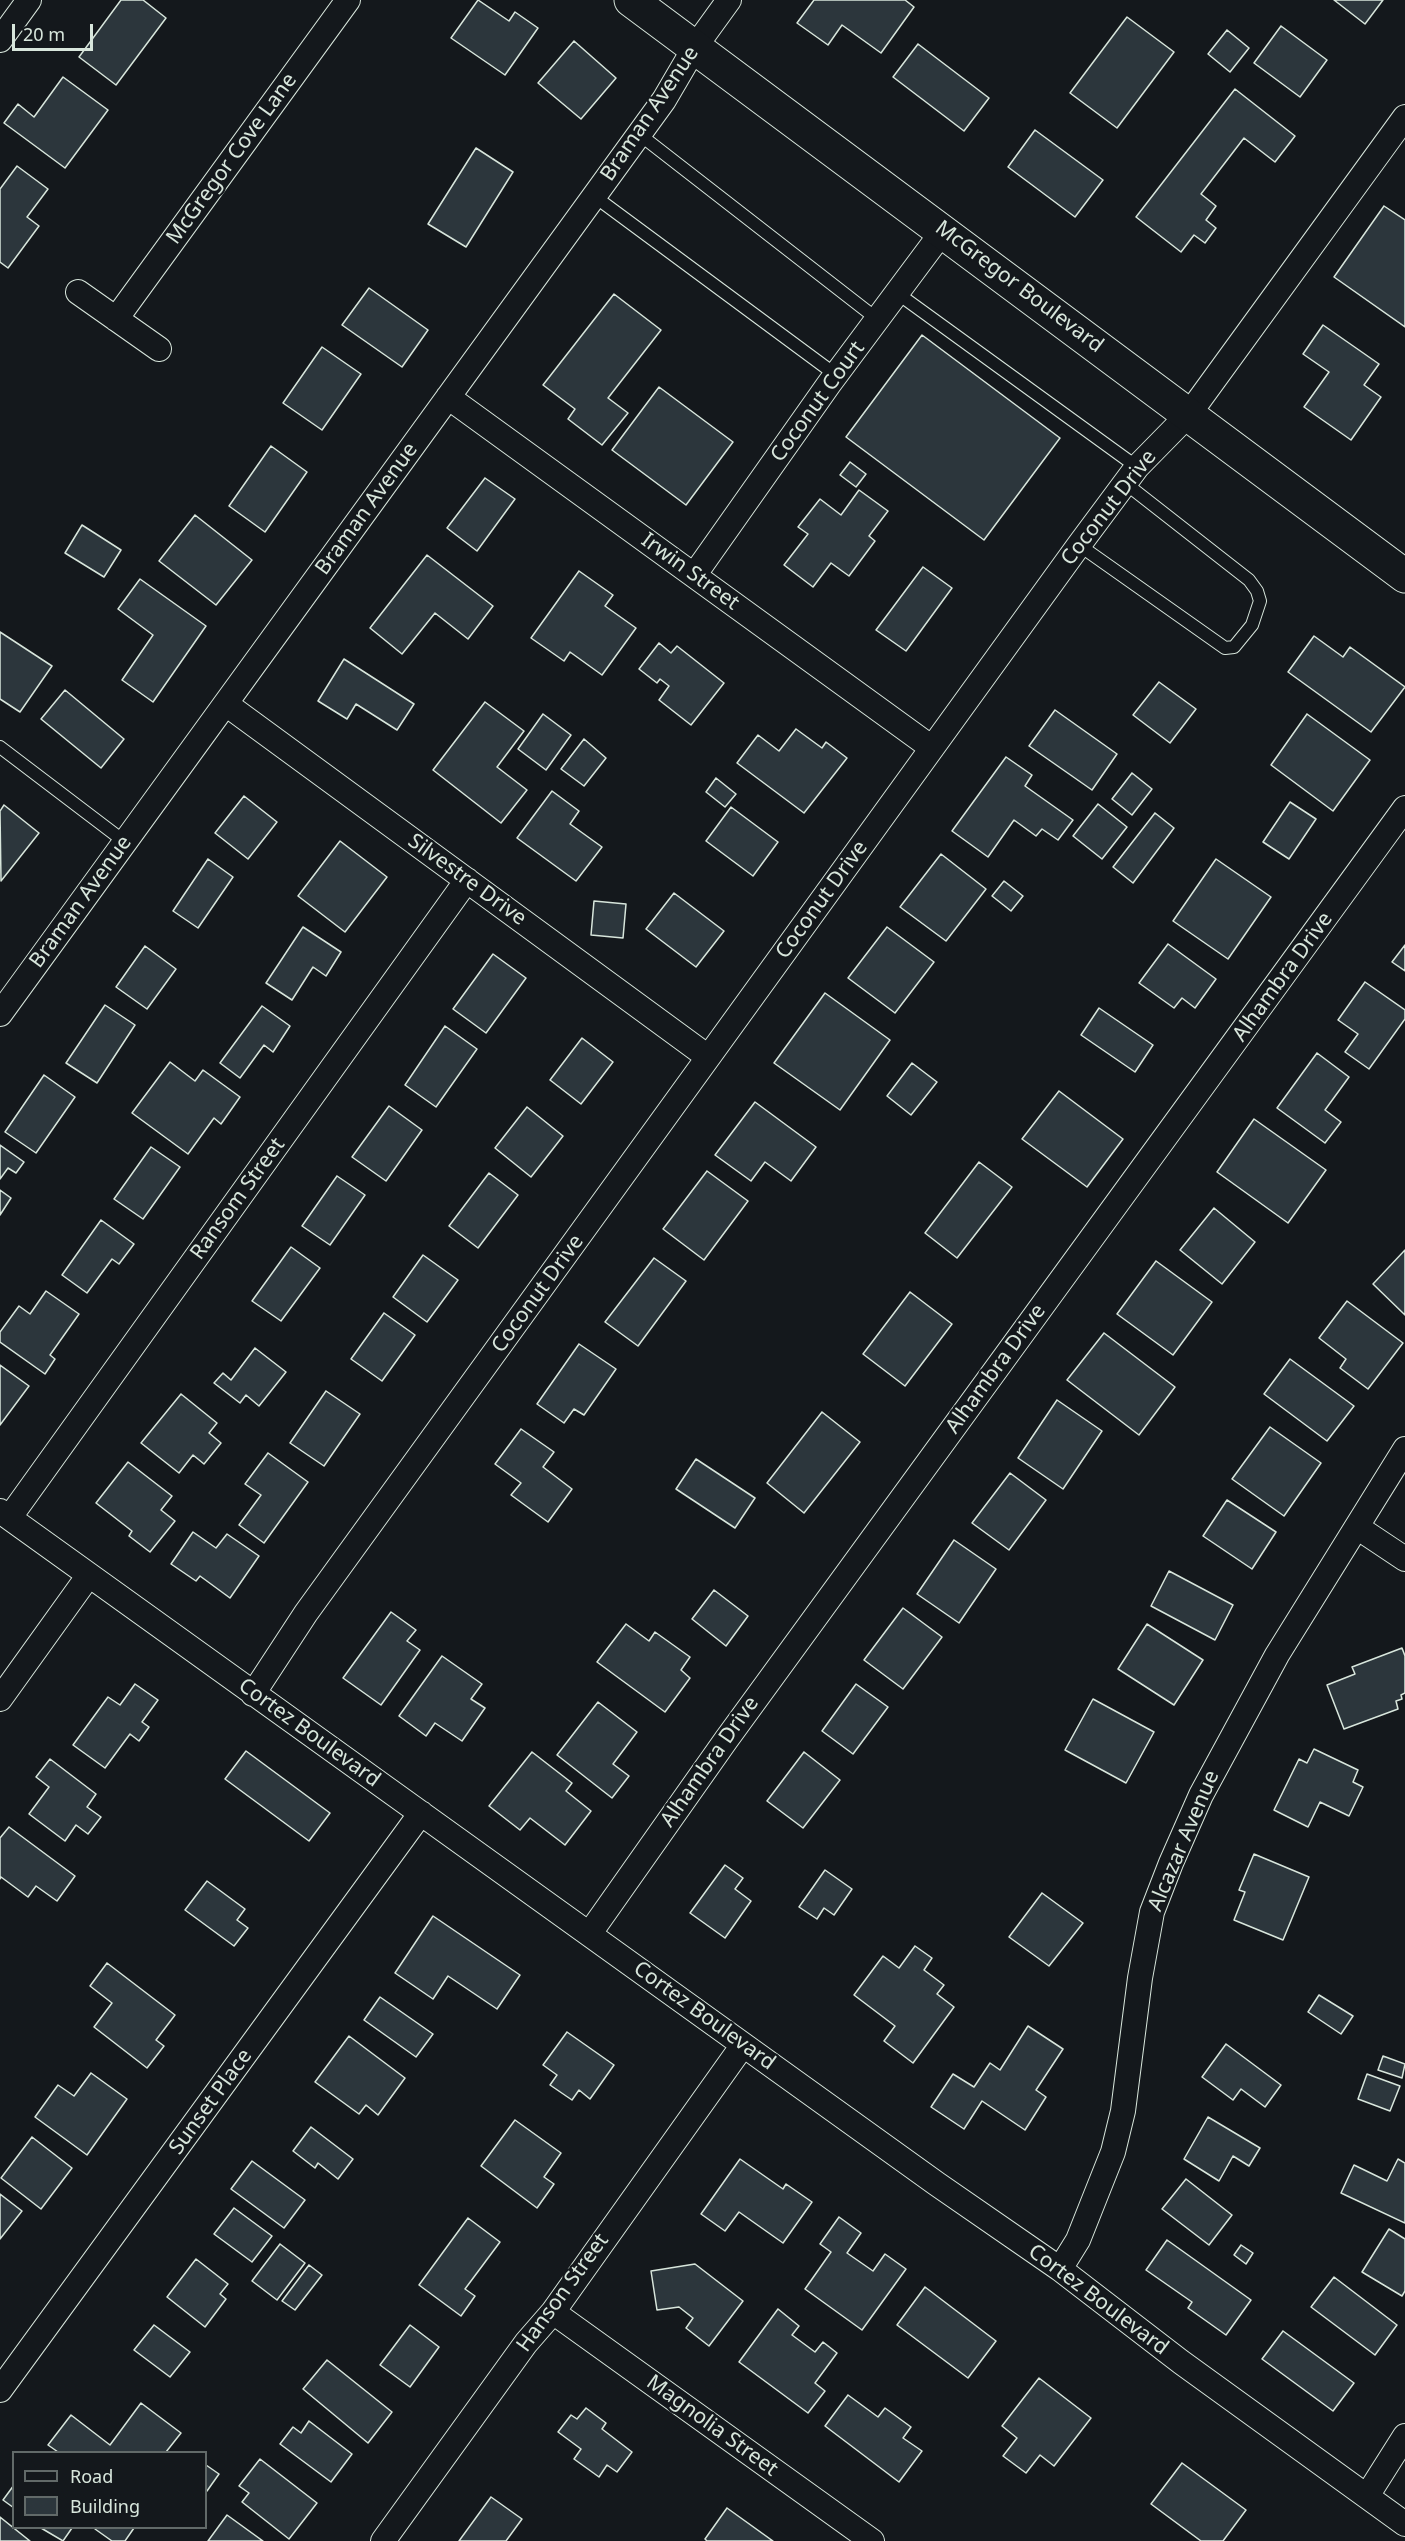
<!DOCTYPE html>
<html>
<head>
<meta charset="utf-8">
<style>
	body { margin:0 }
	#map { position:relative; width:1405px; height:2541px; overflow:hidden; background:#14181c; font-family:"Noto Sans",sans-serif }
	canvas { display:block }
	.legend { position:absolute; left:12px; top:2451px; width:195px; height:78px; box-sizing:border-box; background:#14181c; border:2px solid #626a69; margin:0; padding:8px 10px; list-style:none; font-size:18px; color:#d8e6dc }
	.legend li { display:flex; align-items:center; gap:12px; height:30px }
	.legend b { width:30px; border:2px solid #626a69 }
	.scale { position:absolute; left:12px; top:24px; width:81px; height:27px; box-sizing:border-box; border:3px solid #d8e6dc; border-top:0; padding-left:8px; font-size:18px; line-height:21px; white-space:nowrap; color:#d8e6dc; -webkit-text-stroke:4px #14181c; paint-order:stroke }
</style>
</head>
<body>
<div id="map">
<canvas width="1405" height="2541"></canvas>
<ul class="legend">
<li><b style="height:8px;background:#14181c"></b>Road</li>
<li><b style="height:16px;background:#2c363c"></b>Building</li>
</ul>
<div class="scale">20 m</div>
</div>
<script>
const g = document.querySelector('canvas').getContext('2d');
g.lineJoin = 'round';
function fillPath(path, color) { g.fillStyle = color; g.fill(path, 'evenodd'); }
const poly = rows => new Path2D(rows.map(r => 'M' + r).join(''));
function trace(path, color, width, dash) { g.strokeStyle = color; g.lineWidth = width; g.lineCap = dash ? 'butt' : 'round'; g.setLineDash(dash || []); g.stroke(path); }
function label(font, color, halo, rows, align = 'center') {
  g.font = font + ' "Noto Sans",sans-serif'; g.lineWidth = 4.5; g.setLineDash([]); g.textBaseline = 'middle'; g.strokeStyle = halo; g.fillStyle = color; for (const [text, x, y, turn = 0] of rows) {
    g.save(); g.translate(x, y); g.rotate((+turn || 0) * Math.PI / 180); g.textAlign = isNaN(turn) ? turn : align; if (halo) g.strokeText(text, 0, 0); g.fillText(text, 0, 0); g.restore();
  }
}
const building = poly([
	[121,0,143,0,166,18,116,85,79,57,121,0],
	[478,0,509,21,515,12,538,28,505,75,451,38,478,0],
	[814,0,905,0,914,7,881,53,842,25,828,45,797,23,814,0],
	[1334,0,1383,0,1365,24,1334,0],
	[1127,17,1174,52,1117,128,1070,93,1127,17],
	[1281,26,1327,60,1300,97,1254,63,1281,26],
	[1227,30,1249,48,1230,72,1208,54,1227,30],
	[574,41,616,78,581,119,538,83,574,41],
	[918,44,989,98,964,131,893,77,918,44],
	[63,77,108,110,65,168,4,123,18,104,34,117,63,77],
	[1235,89,1295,136,1275,162,1244,138,1201,194,1216,206,1206,220,1216,228,1205,243,1194,235,1181,252,1136,217,1235,89],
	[1035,130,1103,180,1075,217,1008,167,1035,130],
	[476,148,513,172,466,247,428,224,476,148],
	[17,166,48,189,27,217,39,226,8,268,0,262,0,189,17,166],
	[1384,206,1405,220,1405,327,1334,277,1384,206],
	[369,288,428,330,402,367,342,325,369,288],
	[614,294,661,330,608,398,628,413,602,445,568,419,575,409,543,385,614,294],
	[1323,325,1379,364,1364,385,1381,397,1351,440,1304,407,1329,372,1303,354,1323,325],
	[922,335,1060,438,984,540,846,437,922,335],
	[322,347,361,374,322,430,283,403,322,347],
	[659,387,733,442,686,505,612,450,659,387],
	[271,446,307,472,265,532,229,506,271,446],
	[850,462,866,474,856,487,840,475,850,462],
	[485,478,515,499,477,551,447,528,485,478],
	[859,490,888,511,869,536,875,541,849,576,831,563,813,587,784,565,808,534,798,527,820,499,841,515,859,490],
	[195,515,252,560,216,605,159,561,195,515],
	[82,525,121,550,104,577,65,553,82,525],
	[427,555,493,606,468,639,435,613,402,654,370,628,427,555],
	[923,567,952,588,906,651,876,630,923,567],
	[579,571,613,595,605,606,636,628,602,675,570,652,564,661,531,638,579,571],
	[140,579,206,626,153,702,122,680,153,635,118,609,140,579],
	[0,632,52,666,20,712,0,699,0,632],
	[1314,636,1343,657,1350,647,1405,687,1371,732,1288,672,1314,636],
	[659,643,671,653,677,646,724,683,691,725,659,700,669,686,660,679,657,683,639,669,659,643],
	[344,659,414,704,397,730,356,704,347,719,318,701,344,659],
	[1159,682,1196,709,1170,743,1133,715,1159,682],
	[65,690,124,739,101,768,41,719,65,690],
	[485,702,524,731,497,767,527,790,501,823,433,770,485,702],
	[1055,710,1117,754,1092,790,1029,746,1055,710],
	[543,714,571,735,546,770,518,749,543,714],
	[1307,714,1370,760,1333,811,1271,765,1307,714],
	[796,729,822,748,826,742,847,758,804,813,737,763,758,735,779,751,796,729],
	[584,739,606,758,584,786,561,769,584,739],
	[1006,757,1032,775,1025,786,1073,820,1058,840,1042,829,1036,836,1014,820,988,857,952,831,1006,757],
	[1132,773,1152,789,1132,815,1112,799,1132,773],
	[716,778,736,794,725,807,706,792,716,778],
	[552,791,579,811,570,824,602,847,576,881,517,838,552,791],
	[244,796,277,822,248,859,215,833,244,796],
	[1290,802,1316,819,1289,859,1263,842,1290,802],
	[1098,804,1127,827,1102,859,1073,836,1098,804],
	[4,805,39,833,1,881,0,811,4,805],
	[731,807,778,842,753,876,706,841,731,807],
	[1155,813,1174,828,1133,883,1113,867,1155,813],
	[340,841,387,877,345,932,298,896,340,841],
	[941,854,986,889,946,941,900,907,941,854],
	[208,859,233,877,198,928,173,911,208,859],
	[1216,859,1271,897,1228,959,1173,921,1216,859],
	[1004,881,1023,896,1011,911,992,896,1004,881],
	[674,893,724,931,696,967,646,929,674,893],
	[594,901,626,904,623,938,591,935,594,901],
	[303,927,341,952,326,976,313,967,292,1000,266,983,303,927],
	[887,927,934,962,895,1013,848,978,887,927],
	[1168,944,1216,979,1195,1008,1182,998,1174,1008,1139,983,1168,944],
	[1405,945,1405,971,1392,962,1405,945],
	[145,946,176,969,147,1009,116,987,145,946],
	[493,954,526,978,486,1033,453,1009,493,954],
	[1365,982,1405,1010,1405,1019,1369,1069,1345,1052,1358,1034,1338,1020,1365,982],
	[825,993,890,1040,840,1110,774,1063,825,993],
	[105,1005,135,1025,97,1083,66,1063,105,1005],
	[262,1006,290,1026,273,1052,264,1045,240,1078,220,1063,262,1006],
	[1099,1008,1153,1045,1135,1072,1081,1035,1099,1008],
	[445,1026,477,1049,436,1107,405,1085,445,1026],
	[582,1038,613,1062,581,1104,550,1080,582,1038],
	[1317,1053,1349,1077,1325,1110,1341,1122,1325,1143,1277,1108,1317,1053],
	[170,1062,195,1081,203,1070,240,1097,221,1124,214,1118,188,1154,132,1113,170,1062],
	[912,1063,937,1082,911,1115,887,1096,912,1063],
	[44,1075,75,1097,36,1153,5,1132,44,1075],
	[1059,1091,1123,1139,1087,1187,1022,1139,1059,1091],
	[755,1102,816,1147,791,1181,765,1162,751,1181,715,1155,755,1102],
	[389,1106,422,1130,386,1181,352,1157,389,1106],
	[527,1107,563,1136,531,1177,495,1148,527,1107],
	[1254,1119,1326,1170,1288,1223,1217,1172,1254,1119],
	[0,1145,24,1162,16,1173,8,1168,0,1179,0,1145],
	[151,1147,180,1167,143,1219,114,1199,151,1147],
	[979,1162,1012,1187,957,1258,925,1233,979,1162],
	[707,1171,748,1201,704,1260,663,1229,707,1171],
	[489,1173,518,1195,478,1248,449,1226,489,1173],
	[337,1176,365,1195,330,1245,302,1226,337,1176],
	[0,1190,11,1198,0,1215,0,1190],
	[1214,1208,1255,1242,1222,1284,1180,1250,1214,1208],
	[101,1220,134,1244,119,1264,112,1259,87,1293,62,1275,101,1220],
	[291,1247,320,1268,281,1321,252,1301,291,1247],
	[1405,1250,1405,1315,1373,1284,1405,1250],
	[423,1255,458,1280,427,1322,393,1297,423,1255],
	[654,1258,686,1281,638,1346,605,1322,654,1258],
	[1156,1261,1212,1302,1173,1355,1117,1314,1156,1261],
	[46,1291,79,1314,50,1355,55,1359,45,1374,0,1342,0,1332,19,1306,30,1314,46,1291],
	[910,1292,952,1324,905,1386,863,1354,910,1292],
	[1347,1301,1403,1343,1368,1389,1340,1368,1346,1359,1319,1338,1347,1301],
	[384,1313,415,1335,382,1381,351,1359,384,1313],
	[1104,1333,1175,1387,1139,1435,1067,1380,1104,1333],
	[579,1344,616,1369,584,1415,574,1409,564,1423,537,1404,579,1344],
	[255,1348,286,1372,259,1406,246,1395,240,1403,214,1383,223,1373,231,1380,255,1348],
	[1290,1359,1354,1406,1327,1441,1264,1394,1290,1359],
	[0,1365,29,1386,0,1425,0,1365],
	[326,1391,360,1414,324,1466,290,1443,326,1391],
	[181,1394,217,1423,209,1433,221,1443,204,1464,193,1455,179,1473,141,1443,181,1394],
	[1057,1400,1102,1431,1063,1489,1018,1458,1057,1400],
	[822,1412,860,1442,804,1513,767,1483,822,1412],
	[1270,1427,1321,1463,1284,1516,1232,1479,1270,1427],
	[521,1429,554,1452,543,1467,572,1489,548,1522,511,1495,521,1483,495,1464,521,1429],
	[268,1453,308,1482,264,1543,239,1525,261,1495,245,1484,268,1453],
	[696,1459,755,1498,735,1528,676,1489,696,1459],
	[128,1462,172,1496,161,1510,175,1521,150,1552,129,1536,132,1531,96,1503,128,1462],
	[1010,1473,1046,1500,1009,1550,972,1523,1010,1473],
	[1227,1500,1276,1532,1252,1569,1203,1536,1227,1500],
	[193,1532,216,1548,227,1534,259,1556,230,1598,200,1576,196,1581,171,1564,193,1532],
	[954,1540,996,1569,959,1623,917,1594,954,1540],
	[1169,1571,1233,1605,1215,1640,1151,1606,1169,1571],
	[714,1590,748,1616,726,1646,692,1619,714,1590],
	[903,1608,942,1637,903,1689,864,1660,903,1608],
	[391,1612,416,1630,407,1641,420,1650,381,1705,343,1678,391,1612],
	[626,1624,649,1641,655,1632,690,1657,681,1670,690,1678,665,1712,597,1662,626,1624],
	[1147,1624,1203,1660,1174,1705,1118,1669,1147,1624],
	[1402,1648,1405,1656,1405,1693,1401,1695,1402,1699,1396,1701,1398,1709,1344,1729,1327,1685,1355,1674,1352,1667,1402,1648],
	[442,1656,482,1684,471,1699,485,1708,462,1741,435,1723,426,1736,399,1716,442,1656],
	[135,1684,158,1700,142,1722,149,1727,139,1741,130,1734,105,1768,73,1745,108,1697,120,1705,135,1684],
	[856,1684,888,1707,853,1754,822,1731,856,1684],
	[1093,1699,1154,1732,1126,1783,1065,1750,1093,1699],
	[598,1702,637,1732,613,1764,629,1776,612,1798,557,1755,598,1702],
	[1314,1749,1358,1770,1353,1782,1363,1787,1349,1816,1320,1802,1308,1827,1274,1810,1299,1759,1307,1763,1314,1749],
	[246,1751,330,1813,309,1841,225,1779,246,1751],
	[532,1752,572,1783,566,1791,591,1811,565,1845,530,1818,520,1830,489,1806,532,1752],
	[804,1752,840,1780,803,1828,767,1801,804,1752],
	[50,1759,96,1794,87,1807,101,1817,88,1834,76,1825,65,1841,29,1814,49,1787,36,1777,50,1759],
	[9,1827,75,1876,57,1901,36,1886,28,1897,1,1877,0,1879,0,1838,9,1827],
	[1254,1854,1309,1877,1283,1940,1234,1920,1245,1892,1239,1890,1254,1854],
	[725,1865,743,1878,735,1889,751,1901,725,1938,690,1913,725,1865],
	[825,1870,852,1889,834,1915,824,1908,817,1919,799,1907,825,1870],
	[207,1881,245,1909,237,1920,248,1928,234,1946,185,1910,207,1881],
	[1042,1893,1083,1923,1049,1966,1009,1937,1042,1893],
	[433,1916,520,1975,497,2009,448,1976,433,1999,395,1973,433,1916],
	[915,1946,932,1958,924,1970,944,1985,937,1994,954,2007,913,2063,884,2041,895,2026,854,1995,883,1956,899,1968,915,1946],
	[107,1963,175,2015,156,2040,164,2046,147,2068,94,2027,112,2003,90,1986,107,1963],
	[1319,1995,1353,2016,1341,2034,1308,2012,1319,1995],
	[380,1997,433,2034,416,2057,364,2020,380,1997],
	[1028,2026,1063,2049,1036,2090,1046,2097,1025,2130,982,2101,964,2129,931,2107,953,2074,974,2087,990,2063,1000,2070,1028,2026],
	[567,2032,614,2065,590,2099,579,2090,572,2100,550,2085,557,2075,543,2065,567,2032],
	[349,2036,405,2078,378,2115,366,2105,359,2114,315,2082,349,2036],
	[1226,2044,1281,2085,1265,2107,1241,2089,1233,2100,1202,2077,1226,2044],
	[1383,2056,1405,2064,1402,2078,1378,2070,1383,2056],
	[91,2073,127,2099,87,2155,35,2117,58,2085,74,2096,91,2073],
	[1367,2074,1400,2086,1390,2111,1358,2099,1367,2074],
	[1208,2117,1260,2148,1249,2166,1233,2156,1219,2181,1184,2159,1208,2117],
	[515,2120,561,2153,544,2177,554,2184,537,2208,481,2166,515,2120],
	[311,2127,353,2159,338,2179,318,2163,315,2168,293,2151,311,2127],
	[32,2137,72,2168,41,2209,1,2178,32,2137],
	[740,2159,783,2189,786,2184,812,2202,783,2243,739,2212,725,2231,701,2214,740,2159],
	[1398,2159,1405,2163,1405,2223,1341,2193,1354,2165,1387,2181,1398,2159],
	[252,2161,305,2200,284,2228,231,2189,252,2161],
	[1186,2179,1232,2215,1209,2245,1162,2209,1186,2179],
	[0,2194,22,2211,0,2239,0,2194],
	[234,2208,272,2236,252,2262,214,2234,234,2208],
	[839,2217,861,2233,847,2253,873,2271,885,2254,906,2269,862,2330,805,2289,831,2252,820,2244,839,2217],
	[468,2218,500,2242,465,2289,475,2296,461,2316,419,2285,468,2218],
	[1389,2229,1405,2239,1405,2291,1402,2296,1362,2272,1389,2229],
	[1167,2240,1251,2300,1226,2335,1188,2308,1192,2302,1146,2270,1167,2240],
	[280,2244,305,2263,277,2300,252,2281,280,2244],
	[1241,2245,1253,2253,1246,2264,1234,2255,1241,2245],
	[196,2259,228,2284,220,2294,226,2299,205,2327,167,2297,196,2259],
	[695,2264,743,2301,709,2346,686,2328,693,2318,679,2307,657,2310,651,2271,695,2264],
	[309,2265,322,2275,295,2310,282,2301,309,2265],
	[1334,2277,1397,2325,1375,2355,1311,2307,1334,2277],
	[925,2287,996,2341,968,2378,897,2325,925,2287],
	[778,2309,799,2326,792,2335,815,2352,823,2342,837,2353,815,2383,825,2391,808,2413,739,2362,778,2309],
	[154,2325,190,2352,170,2377,134,2350,154,2325],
	[410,2325,439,2347,410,2387,380,2365,410,2325],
	[1283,2331,1354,2383,1333,2411,1262,2359,1283,2331],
	[327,2360,392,2412,368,2443,303,2389,327,2360],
	[1039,2378,1091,2418,1054,2466,1040,2455,1026,2473,1003,2456,1017,2438,1002,2426,1039,2378],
	[848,2395,878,2417,885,2408,911,2427,903,2438,922,2451,899,2482,825,2426,848,2395],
	[141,2403,181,2433,166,2452,58,2452,48,2445,71,2415,110,2445,141,2403],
	[586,2408,606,2423,602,2429,632,2452,617,2472,607,2465,599,2477,574,2459,581,2449,558,2432,571,2415,577,2419,586,2408],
	[309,2421,352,2454,331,2482,280,2444,293,2427,301,2433,309,2421],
	[260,2459,317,2503,289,2539,242,2502,249,2493,239,2486,260,2459],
	[1182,2463,1246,2510,1223,2541,1201,2541,1151,2504,1182,2463],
	[206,2465,219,2474,207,2491,206,2490,206,2465],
	[14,2485,14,2508,3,2500,14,2485],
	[491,2497,522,2519,506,2541,459,2541,491,2497],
	[727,2508,773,2541,707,2541,705,2539,727,2508],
	[227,2515,263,2541,208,2541,227,2515],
	[0,2517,30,2541,0,2541,0,2517],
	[41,2528,72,2528,63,2541,41,2528],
	[96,2528,134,2528,125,2541,112,2541,95,2529,96,2528]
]);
const lane = poly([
	[639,134,877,319],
	[594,196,836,375],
	[897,293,1137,467],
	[1079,545,1225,648,1234,647,1252,625,1260,601,1257,591,1249,580,1125,483],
	[0,747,125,842]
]);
const street = poly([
	[0,40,29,0],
	[78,292,159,349],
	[116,319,348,0],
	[448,397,932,748],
	[695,574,829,384,943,231],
	[226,704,708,1057],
	[0,1014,664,100,695,47,729,0],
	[0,1511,937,2184,1060,2269,1181,2362,1405,2524],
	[10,1517,467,880],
	[1357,1527,1405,1559],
	[253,1694,306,1613,1079,545,1137,467,1189,414,1405,117],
	[0,1699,89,1575],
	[590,1933,726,1740,1405,808],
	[1060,2269,1078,2240,1113,2152,1123,2111,1140,1978,1152,1912,1171,1863,1201,1795,1277,1655,1405,1449],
	[553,2312,872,2541],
	[0,2390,421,1813],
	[1367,2496,1405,2436],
	[383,2541,526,2343,553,2312,743,2045]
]);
const secondary = poly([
	[631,0,1405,576]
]);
const streetNames = [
	["Braman Avenue",650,114,-56],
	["McGregor Cove Lane",232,159,-54],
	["McGregor Boulevard",1019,287,37],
	["Coconut Court",818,402,-54],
	["Coconut Drive",1109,508,-52],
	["Braman Avenue",367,509,-54],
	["Irwin Street",690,572,36],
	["Silvestre Drive",467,880,36],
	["Coconut Drive",822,900,-54],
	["Braman Avenue",81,902,-54],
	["Alhambra Drive",1283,977,-54],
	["Ransom Street",238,1199,-54],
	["Coconut Drive",538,1294,-54],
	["Alhambra Drive",996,1369,-54],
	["Cortez Boulevard",309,1733,36],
	["Alhambra Drive",710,1762,-55],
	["Alcazar Avenue",1184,1841,-67],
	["Cortez Boulevard",704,2016,36],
	["Sunset Place",211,2102,-54],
	["Hanson Street",563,2293,-54],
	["Cortez Boulevard",1098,2300,37],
	["Magnolia Street",712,2426,36]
];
fillPath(building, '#2c363c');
trace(building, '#d8e6dc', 1.5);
trace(lane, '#d8e6dc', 14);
trace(street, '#d8e6dc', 26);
trace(secondary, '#d8e6dc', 35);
trace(lane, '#14181c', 12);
trace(street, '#14181c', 24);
trace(secondary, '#14181c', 33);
label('21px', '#d8e6dc', '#14181c', streetNames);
</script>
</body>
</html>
